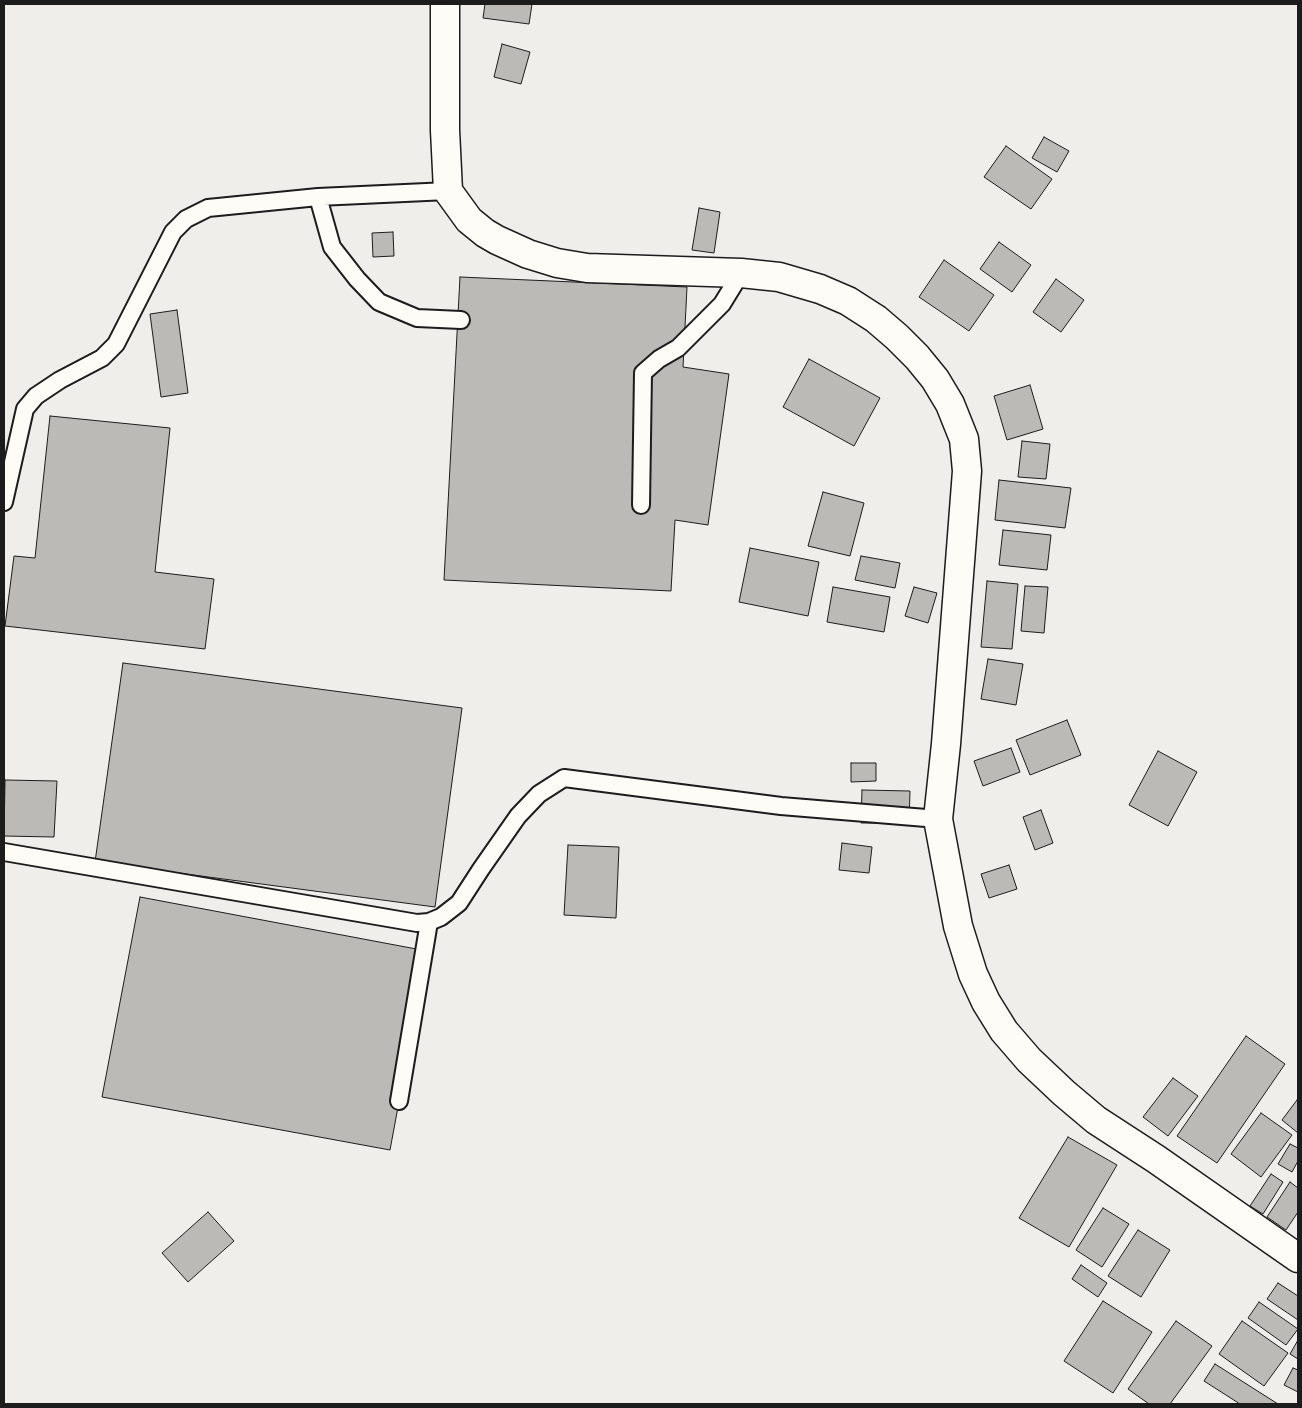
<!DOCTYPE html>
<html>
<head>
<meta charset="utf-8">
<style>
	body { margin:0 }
	#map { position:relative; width:1302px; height:1408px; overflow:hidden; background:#f0eeea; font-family:Itim,sans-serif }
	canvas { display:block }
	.frame { position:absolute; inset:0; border:5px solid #1c1c1c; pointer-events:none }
</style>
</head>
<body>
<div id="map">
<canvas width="1302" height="1408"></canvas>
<div class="frame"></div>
</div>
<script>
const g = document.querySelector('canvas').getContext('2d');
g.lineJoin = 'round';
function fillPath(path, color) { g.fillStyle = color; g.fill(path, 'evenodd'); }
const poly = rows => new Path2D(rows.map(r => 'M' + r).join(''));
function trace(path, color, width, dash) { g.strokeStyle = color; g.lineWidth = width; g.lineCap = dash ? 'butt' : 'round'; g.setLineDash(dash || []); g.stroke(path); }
const building = poly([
	[485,4,532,4,529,24,483,18,485,4],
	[502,44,530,52,521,84,494,77,502,44],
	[1044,137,1069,151,1057,172,1032,158,1044,137],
	[1006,146,1052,179,1031,209,984,177,1006,146],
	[699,208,720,212,714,253,692,250,699,208],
	[393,232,394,256,373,257,372,233,393,232],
	[999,242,1031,265,1012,292,980,269,999,242],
	[944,260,994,295,969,331,919,297,944,260],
	[460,277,687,287,683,367,729,374,708,525,675,520,671,591,444,580,460,277],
	[1056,279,1084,300,1061,332,1033,312,1056,279],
	[177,310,188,393,161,397,150,314,177,310],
	[809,359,880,398,854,446,783,407,809,359],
	[1030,385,1043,429,1007,440,994,396,1030,385],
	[50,416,170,428,155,572,214,579,205,649,5,626,14,556,35,558,50,416],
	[1022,441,1050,444,1046,479,1018,477,1022,441],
	[999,480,1071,488,1065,528,995,520,999,480],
	[823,492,864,503,850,556,808,546,823,492],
	[1003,530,1051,535,1047,570,999,565,1003,530],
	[750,548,819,562,808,616,739,602,750,548],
	[861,556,900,563,895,588,855,580,861,556],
	[987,581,1018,584,1012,649,981,647,987,581],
	[1025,586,1048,587,1044,633,1021,631,1025,586],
	[833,587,890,597,884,632,827,622,833,587],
	[914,587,937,593,928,623,905,616,914,587],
	[988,659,1023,664,1016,705,981,699,988,659],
	[123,663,462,708,435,907,95,862,123,663],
	[1067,720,1081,755,1030,775,1016,740,1067,720],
	[1011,748,1020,772,983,786,974,761,1011,748],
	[1158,751,1197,772,1168,826,1129,805,1158,751],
	[851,763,876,763,876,781,851,782,851,763],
	[5,780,57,781,54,837,4,836,5,780],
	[862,790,910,791,909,823,861,823,862,790],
	[1041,810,1053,843,1035,850,1023,817,1041,810],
	[842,843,872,847,869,873,839,870,842,843],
	[568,845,619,847,616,918,564,915,568,845],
	[1009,865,1017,889,989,898,981,874,1009,865],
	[140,897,427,951,390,1150,102,1097,140,897],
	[1246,1036,1285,1064,1217,1163,1177,1136,1246,1036],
	[1173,1078,1198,1096,1168,1136,1143,1117,1173,1078],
	[1297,1100,1298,1100,1298,1133,1282,1120,1297,1100],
	[1261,1113,1292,1135,1261,1177,1231,1154,1261,1113],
	[1068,1137,1117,1165,1069,1247,1019,1218,1068,1137],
	[1290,1144,1298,1148,1298,1161,1292,1172,1278,1164,1290,1144],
	[1271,1174,1283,1182,1263,1214,1250,1206,1271,1174],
	[1290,1182,1298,1188,1298,1212,1286,1230,1267,1217,1290,1182],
	[1103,1208,1129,1224,1102,1267,1076,1250,1103,1208],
	[208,1212,234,1241,188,1282,162,1253,208,1212],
	[1138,1230,1170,1250,1141,1297,1108,1276,1138,1230],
	[1081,1265,1107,1283,1098,1297,1072,1279,1081,1265],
	[1278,1283,1298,1296,1298,1320,1267,1299,1278,1283],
	[1103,1301,1152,1332,1113,1393,1064,1361,1103,1301],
	[1259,1302,1298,1329,1286,1345,1248,1318,1259,1302],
	[1176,1321,1212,1346,1170,1404,1149,1404,1128,1389,1176,1321],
	[1242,1321,1288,1353,1264,1386,1219,1354,1242,1321],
	[1298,1340,1298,1359,1290,1354,1298,1340],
	[1215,1364,1278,1404,1240,1404,1204,1381,1215,1364],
	[1293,1368,1298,1370,1298,1392,1284,1385,1293,1368]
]);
const lane = poly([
	[318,197,332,247,357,279,379,302,417,318,461,320],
	[4,502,25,409,36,396,60,380,102,358,116,344,173,232,186,219,208,208,318,197,448,191],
	[641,505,643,373,659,359,678,348,722,304,741,273],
	[4,852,417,923,429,922,441,917,459,903,481,869,518,816,539,794,564,778,781,806,938,819],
	[399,1101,429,922]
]);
const primary = poly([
	[445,4,445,130,448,191,469,220,485,233,497,240,528,254,557,263,587,268,741,273,779,277,820,289,848,301,876,319,897,337,917,357,935,379,950,404,964,439,967,471,946,744,938,819,958,926,973,974,986,1002,1004,1031,1029,1060,1064,1093,1096,1120,1156,1159,1298,1258]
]);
fillPath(building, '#bbbab6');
trace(building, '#1c1c1c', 1);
trace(lane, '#1c1c1c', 20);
trace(primary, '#1c1c1c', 31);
trace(lane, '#fdfcf7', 16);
trace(primary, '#fdfcf7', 28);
</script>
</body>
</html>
